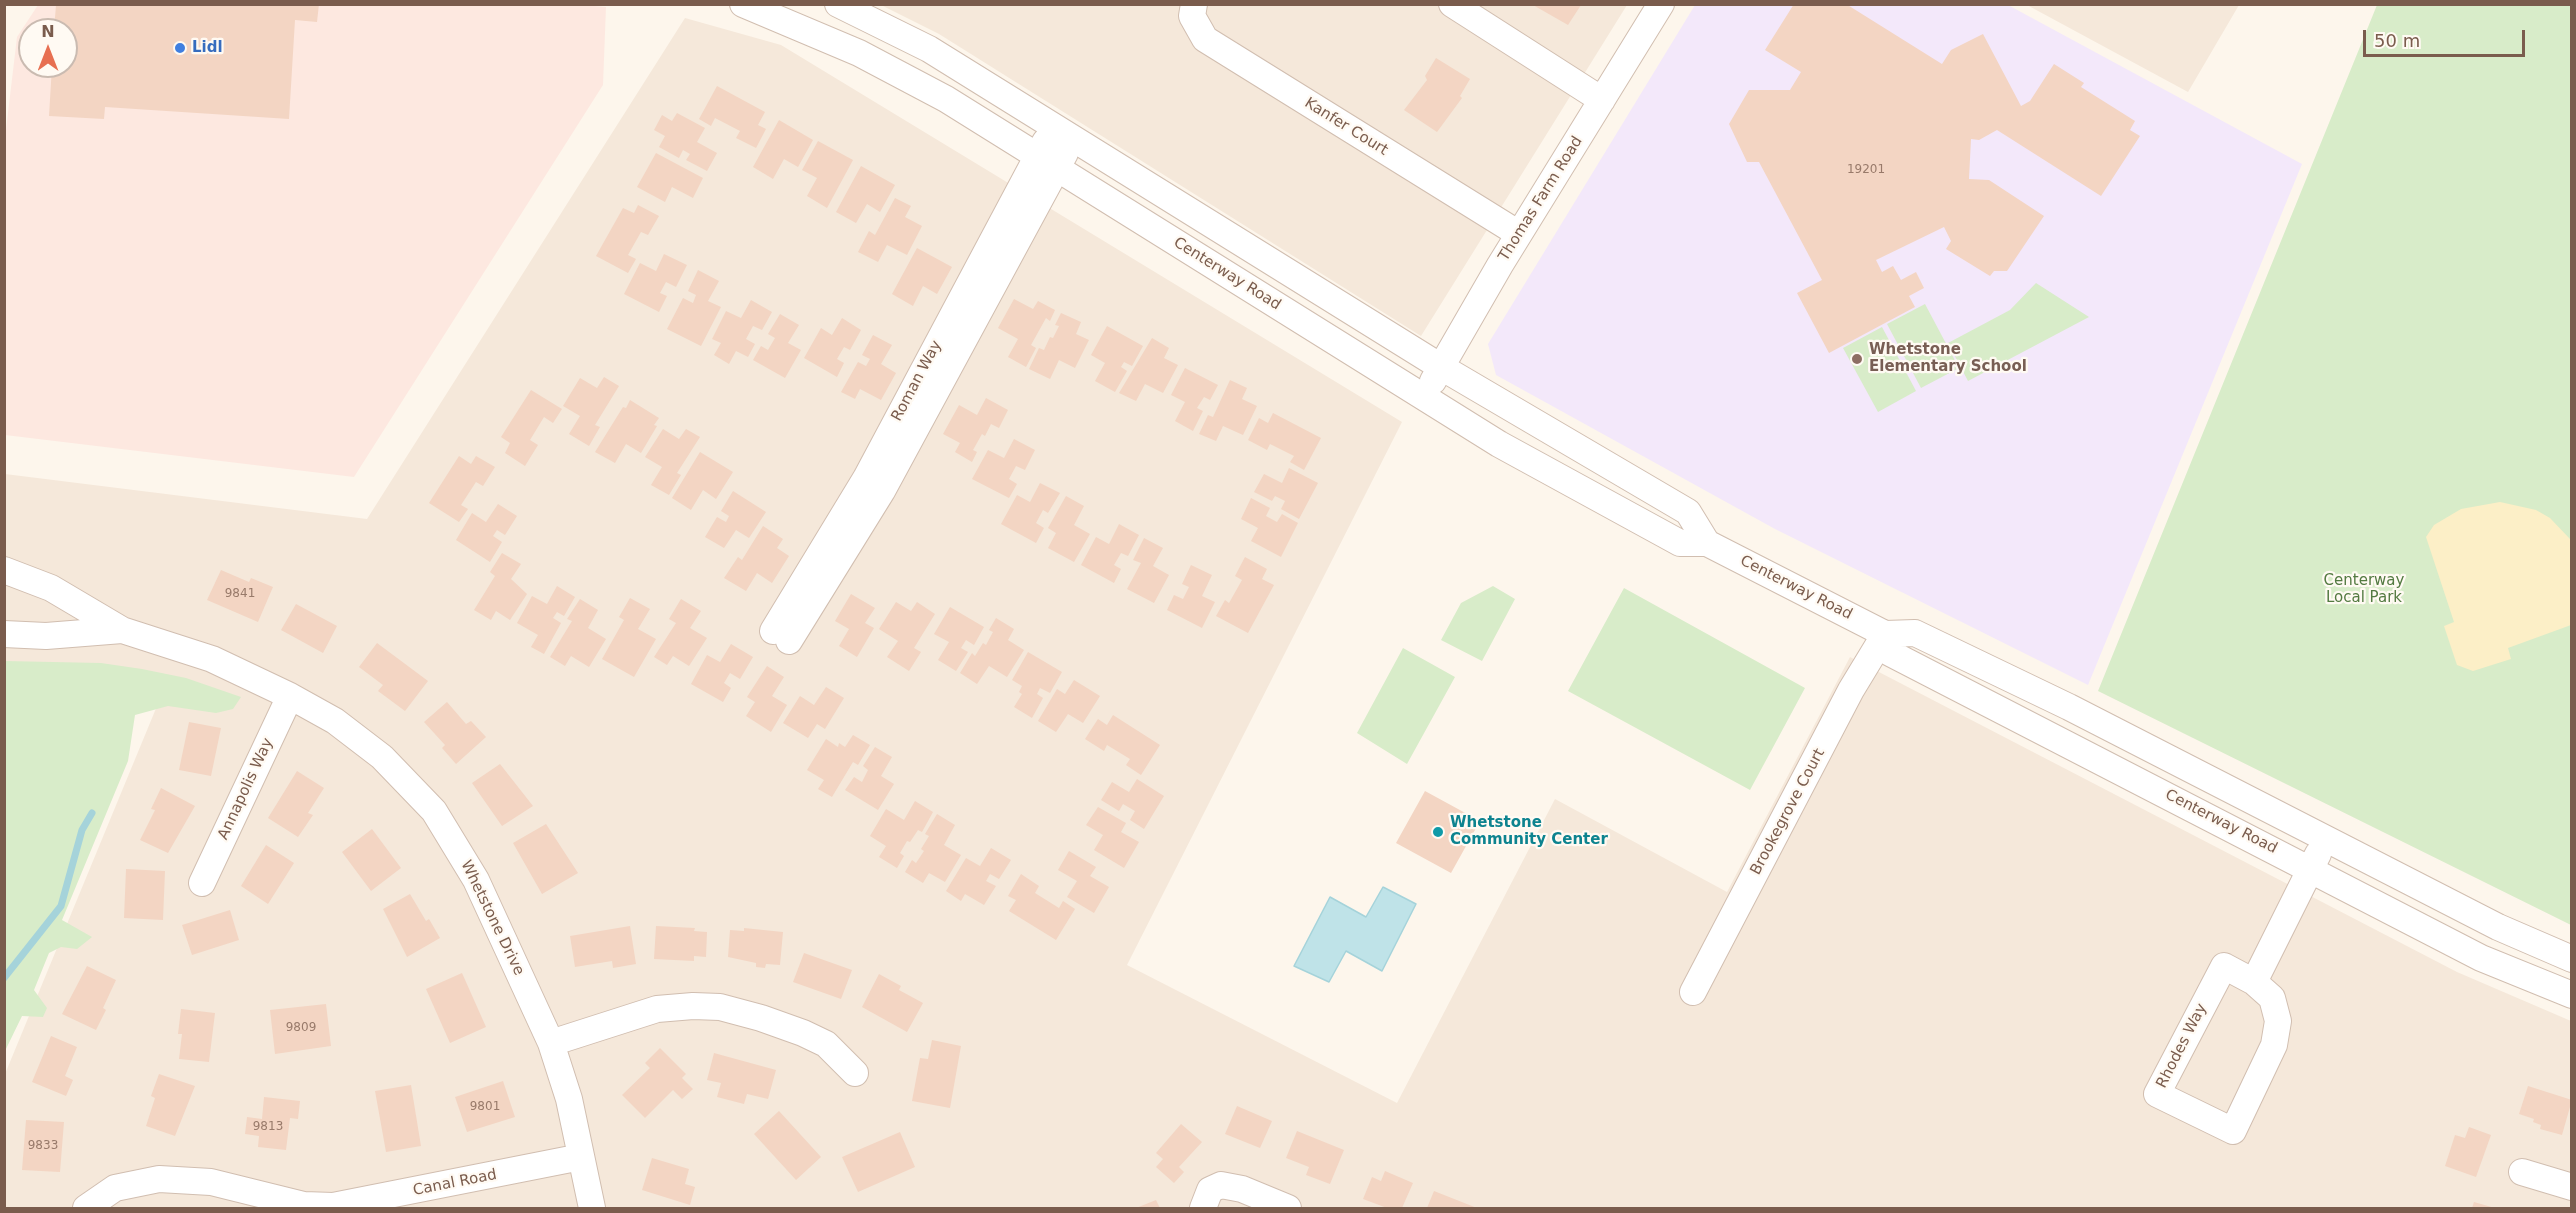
<!DOCTYPE html>
<html>
<head>
<meta charset="utf-8">
<style>
	body { margin:0 }
	#map { position:relative; width:2576px; height:1213px; overflow:hidden; background:#fdf6ec; font-family:"DejaVu Sans",sans-serif }
	canvas { display:block }
	.frame { position:absolute; inset:0; border:6px solid #7a5c4d; pointer-events:none }
	.north { position:absolute; left:18px; top:18px; width:60px; height:60px; box-sizing:border-box; background:#fffaf3; border:2px solid #cabbb1; border-radius:50%; rotate:0deg; font-size:16px; font-weight:700; line-height:24px; text-align:center; color:#7a5c4d }
	.north::after { content:''; display:block; margin:auto; width:21px; height:27px; background:#e76f51; clip-path:polygon(50% 0,100% 100%,50% 72%,0 100%) }
	.scale { position:absolute; left:2363px; top:30px; width:162px; height:27px; box-sizing:border-box; border:3px solid #7a5c4d; border-top:0; padding-left:8px; font-size:18px; line-height:21px; white-space:nowrap; color:#7a5c4d; -webkit-text-stroke:4px #fffaf3; paint-order:stroke }
</style>
</head>
<body>
<div id="map">
<canvas width="2576" height="1213"></canvas>
<div class="frame"></div>
<div class="north">N</div>
<div class="scale">50 m</div>
</div>
<script>
const g = document.querySelector('canvas').getContext('2d');
g.lineJoin = 'round';
function fillPath(path, color) { g.fillStyle = color; g.fill(path, 'evenodd'); }
const poly = rows => new Path2D(rows.map(r => 'M' + r).join(''));
function trace(path, color, width, dash) { g.strokeStyle = color; g.lineWidth = width; g.lineCap = dash ? 'butt' : 'round'; g.setLineDash(dash || []); g.stroke(path); }
function label(font, color, halo, rows, align = 'center') {
  g.font = font + ' "DejaVu Sans",sans-serif'; g.lineWidth = 4.5; g.setLineDash([]); g.textBaseline = 'middle'; g.strokeStyle = halo; g.fillStyle = color; for (const [text, x, y, turn = 0] of rows) {
    g.save(); g.translate(x, y); g.rotate((+turn || 0) * Math.PI / 180); g.textAlign = isNaN(turn) ? turn : align; if (halo) g.strokeText(text, 0, 0); g.fillText(text, 0, 0); g.restore();
  }
}
const residential = poly([
	[881,5,1627,5,1421,336,939,34],
	[2027,5,2239,5,2188,92],
	[685,18,781,45,1402,422,1127,965,1397,1103,1555,799,1727,892,1850,657,2457,972,2571,1021,2571,1208,5,1208,5,1074,157,706,5,669,5,474,367,519]
]);
const commercial = poly([
	[572,4,606,7,603,85,354,477,5,435,5,138,17,37,38,5],
	[30,30,66,30,66,66,30,66]
]);
const education = poly([
	[1695,5,2008,5,2302,164,2088,685,1775,529,1496,375,1488,344]
]);
const green = poly([
	[2377,5,2571,5,2571,925,2098,691],
	[2036,283,2089,317,1968,381,1948,343,2010,310],
	[1925,304,1959,368,1921,388,1887,324],
	[1882,327,1916,391,1878,412,1843,348],
	[1493,586,1515,599,1482,661,1441,640,1461,603],
	[1624,588,1805,688,1750,790,1568,691],
	[1403,648,1455,677,1407,764,1357,733],
	[5,661,101,663,142,669,186,678,241,697,233,709,216,713,168,706,135,715,128,761,62,920,92,937,77,949,61,947,49,953,34,990,47,1008,43,1017,22,1016,5,1051]
]);
const sand = poly([
	[2500,502,2536,510,2550,518,2571,540,2571,625,2508,648,2511,659,2473,671,2457,665,2444,626,2454,622,2426,537,2434,525,2461,509]
]);
const water = poly([
	[1383,887,1416,904,1382,971,1346,951,1329,982,1294,966,1330,897,1366,917,1383,887]
]);
const stream = poly([
	[4,978,61,906,82,830,92,813]
]);
const building = poly([
	[319,4,317,22,295,20,289,119,105,107,104,119,49,116,52,66,66,66,66,30,54,30,56,5],
	[1794,4,1846,4,1942,64,1951,50,1983,34,2021,106,2030,101,2054,64,2084,83,2081,87,2135,121,2130,130,2140,136,2101,196,1997,130,1979,140,1971,139,1969,179,1989,180,2044,216,2007,271,1994,271,1990,276,1946,249,1951,241,1944,227,1876,260,1882,272,1893,266,1901,280,1916,272,1924,288,1909,296,1915,307,1829,353,1797,293,1822,280,1759,162,1747,162,1729,124,1749,90,1790,90,1801,72,1765,50],
	[1533,5,1581,5,1568,25],
	[1436,58,1470,79,1460,96,1462,98,1437,132,1404,110,1427,80,1425,76],
	[717,86,765,112,758,125,766,129,756,148,736,138,740,131,715,118,711,126,699,119],
	[677,113,705,128,697,142,717,153,707,171,686,160,690,154,683,150,679,158,659,147,665,136,654,130,662,115,672,121],
	[779,120,813,140,798,167,784,159,773,179,753,167],
	[818,141,853,160,827,208,807,196,817,178,802,170],
	[656,153,703,178,693,198,672,187,665,202,637,187],
	[861,166,895,185,880,212,867,204,856,223,836,212],
	[895,198,911,206,905,217,922,226,907,255,887,245,878,262,858,252,869,231,875,235],
	[638,205,659,216,648,235,641,232,628,255,636,259,628,273,596,256,623,208,634,213],
	[917,248,952,267,937,294,923,286,913,306,892,294],
	[664,254,687,265,676,287,666,282,660,293,667,296,659,312,624,294,640,263,656,271],
	[698,270,719,281,708,301,721,307,701,346,667,329,683,298,693,303,696,295,688,291],
	[1014,299,1033,309,1038,301,1055,310,1050,321,1046,318,1031,345,1036,348,1026,367,1008,357,1018,339,998,328],
	[751,300,772,312,762,330,753,326,746,339,755,344,748,357,736,351,729,364,714,355,721,343,712,339,726,311,741,318],
	[1061,313,1081,322,1076,334,1089,340,1075,368,1059,360,1050,379,1029,369,1039,348,1044,350,1050,337,1053,338,1059,326,1055,325],
	[780,314,799,325,788,343,801,350,785,378,753,360,761,346,768,350,775,338,768,334],
	[842,318,861,330,850,350,844,347,837,359,844,363,837,377,804,358,821,328,832,335],
	[1107,326,1143,346,1132,366,1124,362,1121,367,1127,371,1115,392,1095,381,1105,363,1091,355],
	[873,335,892,345,881,364,896,373,881,400,860,389,855,399,841,392,858,362,866,366,870,359,862,355],
	[1152,338,1169,348,1164,358,1178,365,1163,393,1145,384,1136,401,1119,393],
	[1185,368,1218,385,1210,400,1204,397,1197,408,1203,411,1193,431,1175,421,1185,402,1171,395],
	[604,377,619,386,595,425,600,427,589,446,569,434,580,416,563,406,580,378,597,388],
	[1230,380,1247,388,1242,399,1257,406,1243,435,1223,426,1216,441,1199,434,1208,415,1213,417],
	[531,390,562,409,553,423,544,417,530,440,538,445,525,466,505,453,510,443,501,437],
	[986,398,1008,410,999,428,991,424,985,436,982,434,973,450,977,452,972,462,955,452,960,443,943,434,959,405,977,415],
	[630,400,659,418,654,425,657,426,641,453,626,444,615,463,595,452,623,407,626,408],
	[1273,413,1321,438,1304,470,1290,462,1294,456,1270,444,1267,450,1248,440,1259,418,1268,423],
	[663,429,679,439,686,429,700,437,677,473,681,475,669,495,651,485,662,467,645,457],
	[1014,439,1035,450,1025,470,1016,466,1009,479,1017,484,1009,498,972,479,988,450,1004,458],
	[700,452,733,472,716,499,703,490,691,510,672,498],
	[459,456,471,464,476,456,495,467,483,486,476,482,461,505,468,509,459,522,429,503],
	[1289,468,1318,483,1299,519,1281,509,1285,501,1275,496,1272,501,1254,492,1264,474,1282,483],
	[1040,483,1060,493,1048,513,1043,510,1036,523,1044,528,1036,543,1001,524,1017,495,1030,502],
	[733,491,766,512,749,538,736,530,724,548,705,537,717,517,726,522,729,516,721,511],
	[1066,496,1084,506,1074,525,1090,534,1074,562,1048,548,1056,533,1048,528],
	[1251,498,1270,508,1266,516,1277,522,1282,514,1298,523,1281,557,1251,541,1258,528,1241,519],
	[498,504,517,516,505,535,497,530,493,536,502,542,490,562,456,540,472,513,486,522],
	[1119,524,1139,535,1128,556,1121,553,1114,565,1121,569,1114,583,1081,565,1096,537,1109,544],
	[763,526,783,539,777,548,789,556,772,583,757,573,746,591,724,578,738,557,742,560],
	[1144,538,1163,548,1153,566,1169,575,1154,603,1127,589,1141,563,1133,560],
	[502,553,521,564,511,579,527,594,510,620,496,611,491,620,474,610,495,576,490,572],
	[1245,557,1267,569,1262,579,1274,585,1248,633,1216,616,1225,600,1229,603,1242,580,1235,576],
	[1191,565,1212,575,1202,596,1215,602,1202,628,1167,610,1174,595,1183,599,1189,587,1182,584],
	[221,570,249,582,251,578,273,587,258,622,207,600],
	[557,586,575,597,564,616,557,612,553,618,561,623,544,654,531,647,538,635,517,623,532,596,547,604],
	[851,594,875,608,865,623,874,628,857,657,839,646,849,629,835,621],
	[630,598,650,609,638,629,656,639,634,677,602,659,624,620,619,617],
	[580,599,598,610,588,628,606,639,589,667,571,656,565,666,550,657,572,621,567,619],
	[681,599,701,611,690,628,707,638,689,666,673,656,667,665,654,657,676,623,669,619],
	[896,602,911,611,917,602,935,614,914,648,921,652,909,671,887,657,898,641,879,629],
	[296,604,337,626,323,653,281,630],
	[950,607,984,627,974,645,966,640,961,648,968,652,956,671,938,660,949,642,934,634],
	[996,618,1014,629,1008,640,1024,650,1007,677,989,666,977,684,960,673,972,653,975,656,983,643,986,645,993,632,989,630],
	[377,643,428,681,405,711,378,691,383,685,359,667],
	[731,644,753,657,740,679,730,673,724,683,731,688,723,702,691,684,707,655,720,662],
	[1028,652,1062,672,1050,693,1040,688,1037,694,1043,698,1032,718,1014,707,1022,694,1019,692,1022,686,1012,680],
	[767,666,784,677,772,696,787,705,771,732,746,716,755,702,747,697],
	[1074,680,1100,696,1083,723,1068,714,1056,732,1038,721,1057,689,1065,694],
	[826,687,844,698,825,729,817,724,808,738,783,723,800,696,814,705],
	[447,702,466,724,471,721,486,737,456,764,442,748,445,745,424,722],
	[1113,715,1160,745,1141,775,1126,765,1130,759,1107,745,1104,751,1085,739,1098,719,1107,725],
	[189,722,221,728,211,776,179,770],
	[853,735,870,745,858,765,853,762,832,797,818,789,824,780,807,770,826,739,838,747,839,743,845,747],
	[875,747,892,757,881,776,894,784,878,810,845,790,854,777,862,782,868,770,863,766],
	[500,764,533,806,502,826,472,783],
	[297,771,324,788,308,813,313,815,298,837,268,818],
	[1137,779,1164,796,1144,829,1130,820,1135,811,1123,804,1119,811,1101,800,1112,782,1129,792],
	[161,788,195,806,168,853,140,840,155,810,151,809],
	[1425,791,1480,821,1451,873,1396,843],
	[915,801,933,812,922,832,918,830,910,842,907,841,900,853,904,856,897,868,879,857,886,846,870,836,886,809,904,820],
	[1098,807,1126,823,1121,832,1139,842,1124,868,1094,850,1103,835,1086,825],
	[937,814,955,825,944,845,961,855,945,882,929,873,923,883,905,872,912,860,916,863,924,851,921,849,929,836,925,834],
	[546,824,578,873,542,894,513,843],
	[372,829,401,868,371,891,342,852],
	[266,845,294,863,268,904,241,886],
	[991,848,1011,860,999,879,990,874,986,881,996,886,984,905,965,894,961,901,946,891,966,858,980,866],
	[1069,851,1096,867,1090,876,1109,887,1094,913,1067,897,1077,881,1058,870],
	[126,869,165,871,163,920,124,918],
	[1021,874,1039,886,1035,893,1059,908,1063,901,1075,909,1056,940,1009,911,1016,900,1008,896],
	[410,894,426,921,429,919,440,938,407,957,383,909],
	[230,910,239,940,192,955,182,925],
	[630,926,636,964,613,968,612,961,575,967,570,936],
	[656,926,695,928,694,931,707,932,706,957,694,956,694,961,654,959],
	[744,928,783,932,780,965,766,964,765,968,756,967,756,963,728,957,730,930,744,931],
	[804,953,852,970,841,999,793,982],
	[87,966,116,980,103,1008,106,1010,96,1030,62,1014],
	[462,973,486,1027,450,1043,426,989],
	[879,974,901,986,899,990,923,1003,907,1032,862,1007],
	[326,1004,331,1046,275,1054,270,1010],
	[181,1009,215,1013,209,1062,179,1059,182,1034,178,1034],
	[51,1036,77,1047,65,1076,73,1080,66,1096,32,1082],
	[932,1040,961,1046,950,1108,912,1101,920,1058,928,1059],
	[660,1048,686,1074,682,1078,693,1089,682,1099,673,1090,645,1118,622,1095,650,1068,645,1063],
	[714,1053,776,1070,768,1099,747,1094,744,1104,717,1097,721,1083,707,1080],
	[159,1074,195,1086,175,1136,146,1126,155,1098,151,1096],
	[503,1081,515,1117,467,1132,455,1097],
	[411,1085,421,1146,386,1152,375,1091],
	[2528,1086,2572,1100,2562,1135,2540,1129,2541,1125,2533,1122,2534,1119,2519,1114],
	[264,1097,300,1101,298,1119,290,1118,286,1150,258,1147,259,1136,245,1134,247,1117,262,1119],
	[1237,1106,1272,1121,1260,1148,1225,1134],
	[779,1111,821,1157,796,1180,754,1134],
	[26,1120,64,1122,60,1172,22,1170],
	[1181,1124,1202,1142,1179,1167,1184,1172,1174,1183,1156,1167,1163,1159,1156,1153],
	[2469,1127,2491,1135,2476,1177,2445,1166,2455,1135,2465,1138],
	[1297,1131,1344,1150,1330,1184,1306,1175,1309,1167,1286,1158],
	[900,1132,915,1167,858,1192,842,1157],
	[652,1158,689,1169,685,1184,695,1187,690,1205,642,1190],
	[1385,1171,1413,1183,1402,1208,1387,1208,1363,1199,1372,1177,1381,1181],
	[1434,1191,1477,1208,1427,1208],
	[1156,1200,1160,1208,1136,1208],
	[2474,1202,2495,1208,2472,1208]
]);
const minor = poly([
	[743,4,859,53,946,99,1499,444,1680,543,1707,543,1885,634,1915,633,2069,707,2498,927,2572,959],
	[838,4,929,49,1441,367,1688,512,1707,543],
	[1194,4,1192,16,1205,39,1519,234],
	[1452,4,1602,100],
	[1433,381,1500,265,1661,4],
	[4,570,51,588,122,630,212,659,290,696,335,721,382,757,434,811,476,880,551,1043,569,1099,592,1208],
	[773,631,866,478,1045,142],
	[4,634,46,636,122,630],
	[1885,634,1890,653,2481,958,2572,995],
	[789,641,882,491,1065,153],
	[202,883,290,696],
	[2254,982,2272,998,2278,1021,2274,1045,2233,1131,2157,1094,2224,966,2254,982,2318,854],
	[1693,992,1851,690,1885,634],
	[551,1043,657,1009,693,1006,720,1007,761,1018,803,1033,826,1044,855,1073],
	[2522,1172,2572,1187],
	[86,1208,115,1188,159,1179,211,1182,304,1205,333,1206,581,1157],
	[1203,1208,1210,1190,1221,1185,1242,1189,1288,1208]
]);
const markers = [
	[180,48,6,"#3f7fe0"],
	[1857,359,6,"#8d6e63"],
	[1438,832,6,"#0f9aa8"]
];
const numberNames = [
	["19201",1866,170],
	["9841",240,594],
	["9809",301,1028],
	["9801",485,1107],
	["9813",268,1127],
	["9833",43,1146]
];
const shopNames = [
	["Lidl",192,48]
];
const streetNames = [
	["Kanfer Court",1346,127,32],
	["Thomas Farm Road",1541,199,-58],
	["Centerway Road",1227,274,32],
	["Roman Way",917,381,-62],
	["Centerway Road",1796,588,27],
	["Annapolis Way",246,789,-65],
	["Brookegrove Court",1788,812,-62],
	["Centerway Road",2221,822,27],
	["Whetstone Drive",492,918,64],
	["Rhodes Way",2182,1046,-63],
	["Canal Road",455,1183,-11]
];
const educationNames = [
	["Whetstone",1869,350],
	["Elementary School",1869,367]
];
const parkNames = [
	["Centerway",2364,581],
	["Local Park",2364,598]
];
const cultureNames = [
	["Whetstone",1450,823],
	["Community Center",1450,840]
];
fillPath(residential, '#f5e8da');
fillPath(commercial, '#fde8e0');
fillPath(education, '#f3e8fa');
fillPath(green, '#d8ecc9');
fillPath(sand, '#fcefc7');
fillPath(water, '#bfe3e8');
trace(water, '#a5d3da', 1.5);
trace(stream, '#a5d3da', 7);
fillPath(building, '#f3d5c3');
trace(minor, '#d1beb0', 28);
trace(minor, '#fff', 26);
for (const [x, y, r, color] of markers) { const dot = new Path2D(); dot.arc(x, y, r, 0, 2 * Math.PI); g.fillStyle = color; g.fill(dot); trace(dot, '#fffaf3', 2); }
label('12px', '#987a6a', null, numberNames);
label('bold 15px', '#366cbe', '#fffaf3', shopNames, 'left');
label('15px', '#7a5c4d', '#fffaf3', streetNames);
label('bold 15px', '#785e54', '#fffaf3', educationNames, 'left');
label('15px', '#537a41', '#fffaf3', parkNames);
label('bold 15px', '#0d838f', '#fffaf3', cultureNames, 'left');
</script>
</body>
</html>
